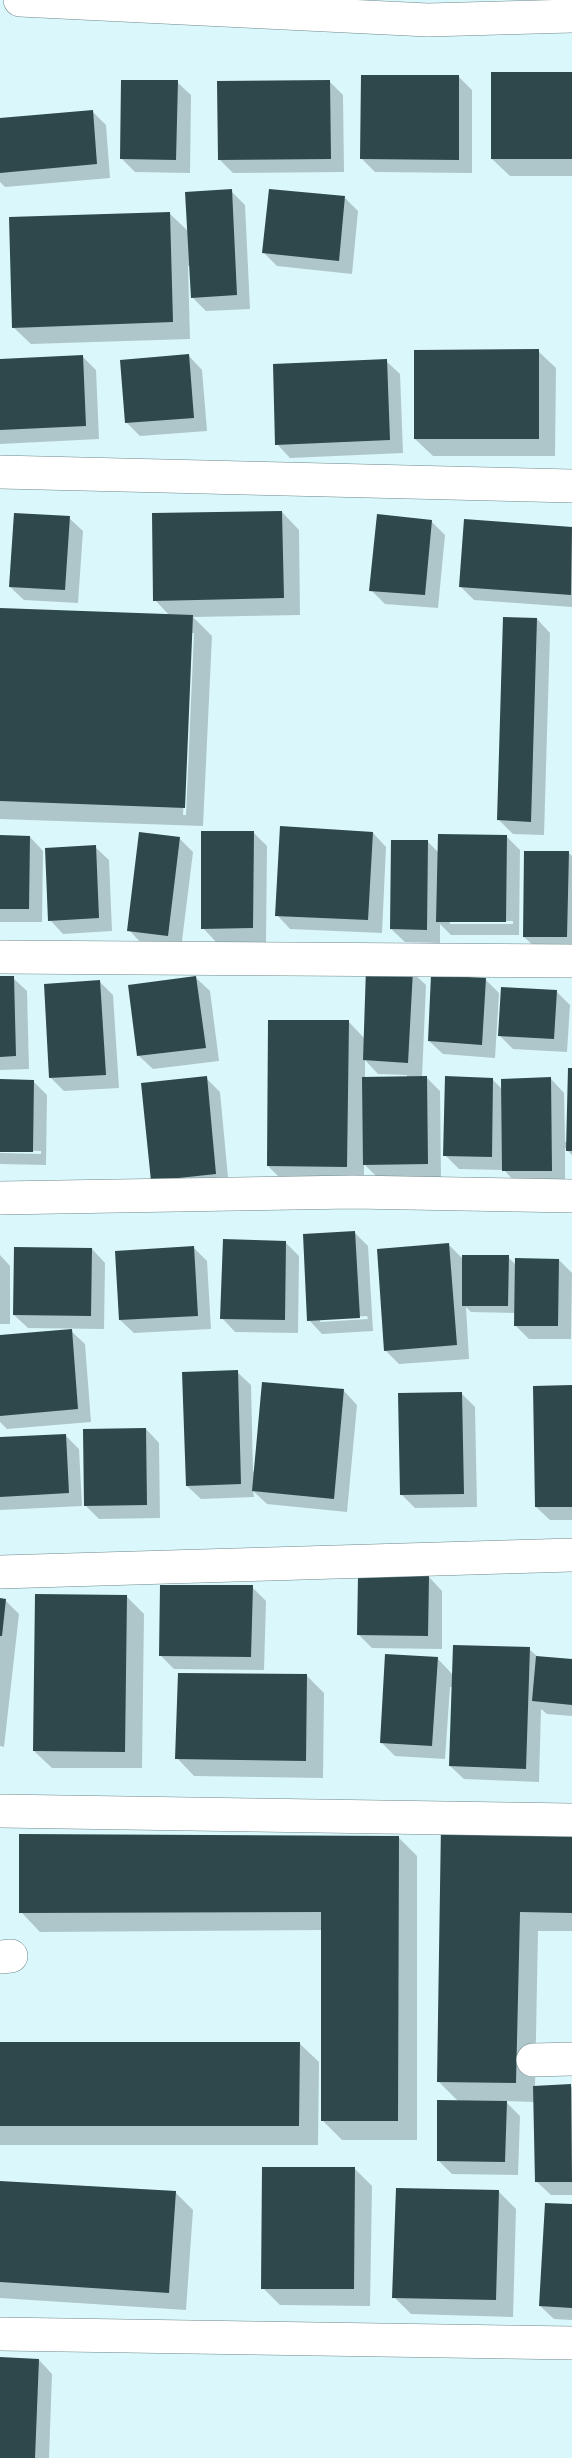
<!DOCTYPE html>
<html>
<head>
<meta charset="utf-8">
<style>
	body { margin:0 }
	canvas { display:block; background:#daf7fb }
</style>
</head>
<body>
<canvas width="572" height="2458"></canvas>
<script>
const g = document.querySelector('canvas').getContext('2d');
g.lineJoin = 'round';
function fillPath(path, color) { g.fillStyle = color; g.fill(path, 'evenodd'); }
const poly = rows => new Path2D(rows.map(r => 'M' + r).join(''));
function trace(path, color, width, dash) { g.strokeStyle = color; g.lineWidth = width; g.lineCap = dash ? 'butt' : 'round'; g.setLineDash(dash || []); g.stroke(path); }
const shadow = poly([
	[572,73,572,176,510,176,492,159],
	[459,77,472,90,472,173,375,172,362,159],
	[177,82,191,95,190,173,135,172,122,159],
	[330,82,343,95,344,172,233,173,219,159],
	[92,111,106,125,110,178,5,187,0,182,0,120],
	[231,191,245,205,250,309,206,311,192,297,191,266,188,266,190,339,31,344,13,327,169,213,189,232],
	[345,198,358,211,352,274,277,266,264,253],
	[538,351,556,368,555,456,433,456,415,439],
	[189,356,202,370,207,431,140,436,126,422],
	[83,357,96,370,99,439,0,444,0,361],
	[386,361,400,374,403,453,290,458,277,444],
	[282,512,299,530,300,615,193,617,212,636,203,826,0,819,0,609,170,616,155,600],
	[191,633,194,633,186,815,183,815],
	[69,518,83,531,78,603,24,600,10,587],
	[431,521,445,535,438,608,385,604,371,590],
	[465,521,572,528,572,607,474,600,461,587],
	[537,619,550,633,544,835,513,834,499,820],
	[253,832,267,846,266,942,216,942,203,928],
	[373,833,386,847,382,933,290,929,277,915],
	[506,836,520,850,519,935,451,935,440,924,440,943,405,942,391,929,428,842,439,853],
	[450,921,513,921,513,924,450,924],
	[0,837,30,837,43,851,42,922,0,922],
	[179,838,193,852,181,949,142,944,129,930],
	[95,847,109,860,112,931,63,934,50,920],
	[568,852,572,856,572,950,538,950,524,937],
	[412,972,426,985,422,1077,426,1077,440,1091,441,1177,378,1178,364,1164,364,1184,285,1183,268,1166,348,1021,365,1039],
	[365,1060,378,1074,407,1075,407,1077,365,1078],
	[0,978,13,978,27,991,29,1069,0,1070],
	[196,978,210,991,219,1061,153,1069,139,1056],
	[485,979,499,993,495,1058,443,1054,429,1041],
	[100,982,113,995,119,1088,64,1091,51,1078],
	[556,991,570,1005,567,1052,513,1049,499,1035],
	[572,1070,572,1155,565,1148,565,1184,517,1184,504,1170,459,1169,445,1155,492,1079,503,1090,551,1079,564,1093,565,1142,568,1142],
	[206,1078,220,1092,229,1188,166,1194],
	[0,1081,33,1081,47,1095,46,1165,0,1164,0,1153,41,1154,41,1151,0,1150],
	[354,1232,368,1246,373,1331,322,1334,309,1320],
	[367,1316,368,1319,320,1322,320,1319],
	[286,1243,299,1256,298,1333,235,1332,222,1318],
	[449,1245,464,1260,508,1257,516,1265,559,1260,572,1273,571,1339,529,1339,515,1325,516,1313,471,1312,466,1307,469,1359,399,1364,385,1350],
	[194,1248,207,1261,211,1329,134,1333,120,1320],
	[92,1249,105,1263,104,1329,28,1328,14,1315],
	[0,1255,10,1266,10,1324,0,1324],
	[70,1330,85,1344,91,1422,7,1429,0,1422,0,1336],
	[237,1372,251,1385,253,1472,344,1391,357,1405,347,1512,267,1504,253,1491,254,1497,201,1499,187,1486],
	[572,1386,572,1520,550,1520,536,1507],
	[461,1393,475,1407,477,1507,415,1508,401,1494],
	[146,1429,159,1443,160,1518,99,1519,85,1505],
	[65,1435,79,1449,82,1506,0,1510,0,1439],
	[429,1577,442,1591,442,1649,372,1648,358,1634],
	[252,1587,266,1601,264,1670,174,1669,161,1656],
	[127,1597,144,1614,142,1768,52,1768,34,1751],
	[0,1600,5,1600,19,1614,4,1747,0,1746],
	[529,1649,538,1657,572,1660,572,1716,547,1714,541,1709,539,1782,464,1779,450,1766,453,1687,450,1687,445,1759,395,1756,381,1742,438,1659,453,1675],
	[307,1676,324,1693,323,1778,194,1776,177,1758],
	[443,1826,572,1828,572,1931,538,1931,535,2087,572,2087,572,2195,551,2195,537,2182,535,2102,505,2101,520,2116,518,2175,452,2174,439,2161,459,2102,438,2081],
	[398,1837,417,1856,417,2140,342,2140,323,2121,322,1930,40,1932,21,1912],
	[0,2043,299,2043,319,2062,318,2145,0,2145],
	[354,2168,372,2186,370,2306,280,2305,263,2288],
	[0,2182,176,2193,193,2210,186,2310,0,2298],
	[499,2192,516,2209,513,2317,411,2314,394,2297],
	[572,2205,572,2320,554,2319,540,2306],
	[0,2359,39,2360,52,2374,49,2458,0,2458]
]);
const building = poly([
	[491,72,572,72,572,159,491,159],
	[361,75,459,75,459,160,360,159],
	[121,80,178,80,176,160,120,159],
	[330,80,331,159,218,160,217,81],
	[93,110,97,164,0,173,0,118],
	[232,189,237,295,191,298,185,192],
	[269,189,345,196,339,261,262,253],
	[170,212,173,322,12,328,9,217],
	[539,349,539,439,414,439,414,350],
	[189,354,194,418,125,423,120,360],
	[83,355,86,426,0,430,0,359],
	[387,359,390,440,275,445,273,364],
	[282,511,284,598,153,601,152,513],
	[14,513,70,516,65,590,9,587],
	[377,514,432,520,425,595,369,591],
	[464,519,572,527,571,595,459,587],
	[0,608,193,615,185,808,0,801],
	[503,617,537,618,531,822,497,820],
	[280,826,373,832,368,920,275,916],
	[201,831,254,831,253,928,201,929],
	[139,832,180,837,168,936,127,931],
	[438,834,507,835,506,922,436,922],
	[0,835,30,836,29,909,0,909],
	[391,840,428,840,427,930,390,929],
	[96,845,99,918,48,921,45,848],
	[524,851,569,851,567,937,523,937],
	[366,968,413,970,408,1063,363,1060],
	[431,975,486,978,482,1045,428,1041],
	[0,976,14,976,16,1056,0,1057],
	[196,976,206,1048,137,1056,128,985],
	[100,980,106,1075,49,1078,44,984],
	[501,987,557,990,554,1039,498,1036],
	[268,1020,349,1020,347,1167,267,1166],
	[568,1068,572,1068,572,1151,566,1151],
	[207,1076,216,1174,151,1181,141,1083],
	[427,1076,428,1164,363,1165,362,1077],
	[445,1076,493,1078,492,1157,443,1156],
	[551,1077,552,1171,502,1171,501,1079],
	[0,1079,34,1080,33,1152,0,1152],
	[355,1231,360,1318,307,1321,303,1234],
	[223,1239,286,1241,285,1320,220,1319],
	[449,1243,457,1345,384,1351,377,1249],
	[194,1246,198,1316,119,1320,115,1251],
	[14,1247,92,1248,91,1316,13,1315],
	[462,1255,509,1255,508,1306,462,1306],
	[515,1258,559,1259,558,1326,514,1326],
	[72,1329,78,1409,0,1416,0,1335],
	[238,1370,241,1484,186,1486,182,1372],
	[262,1382,344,1389,334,1499,252,1491],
	[572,1385,572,1507,535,1507,533,1386],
	[462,1392,464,1494,400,1495,398,1393],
	[146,1428,147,1505,84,1506,83,1429],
	[66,1434,69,1493,0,1497,0,1437],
	[358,1575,429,1576,428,1636,357,1635],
	[160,1585,253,1585,251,1657,159,1656],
	[35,1594,127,1595,125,1752,33,1751],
	[0,1598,6,1599,2,1636,0,1636],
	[453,1645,530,1647,526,1769,449,1766],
	[385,1654,438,1657,432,1746,380,1743],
	[536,1656,572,1659,572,1705,532,1701],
	[178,1673,307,1674,306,1761,175,1759],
	[441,1824,572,1827,572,1913,520,1912,516,2083,437,2082],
	[19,1834,399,1836,398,2121,321,2121,321,1912,19,1913],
	[0,2042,300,2042,299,2126,0,2126],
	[571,2084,572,2182,535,2182,533,2086],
	[437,2100,507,2101,505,2162,437,2161],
	[262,2167,355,2167,354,2289,261,2289],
	[0,2181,176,2191,169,2293,0,2282],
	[396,2188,499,2190,496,2300,392,2298],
	[545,2203,572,2204,572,2308,539,2306],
	[0,2357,39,2359,35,2458,0,2458]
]);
const minor = poly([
	[20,0,428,20,572,16],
	[0,472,572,486],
	[0,957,572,961],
	[0,1198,353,1192,572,1196],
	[0,1572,572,1555],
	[0,1811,572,1820],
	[0,1957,11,1956],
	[533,2060,572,2059],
	[0,2334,572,2343]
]);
fillPath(shadow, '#0003');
fillPath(building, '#2f484b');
trace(minor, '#6e888c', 34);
trace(minor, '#fff', 33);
</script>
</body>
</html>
